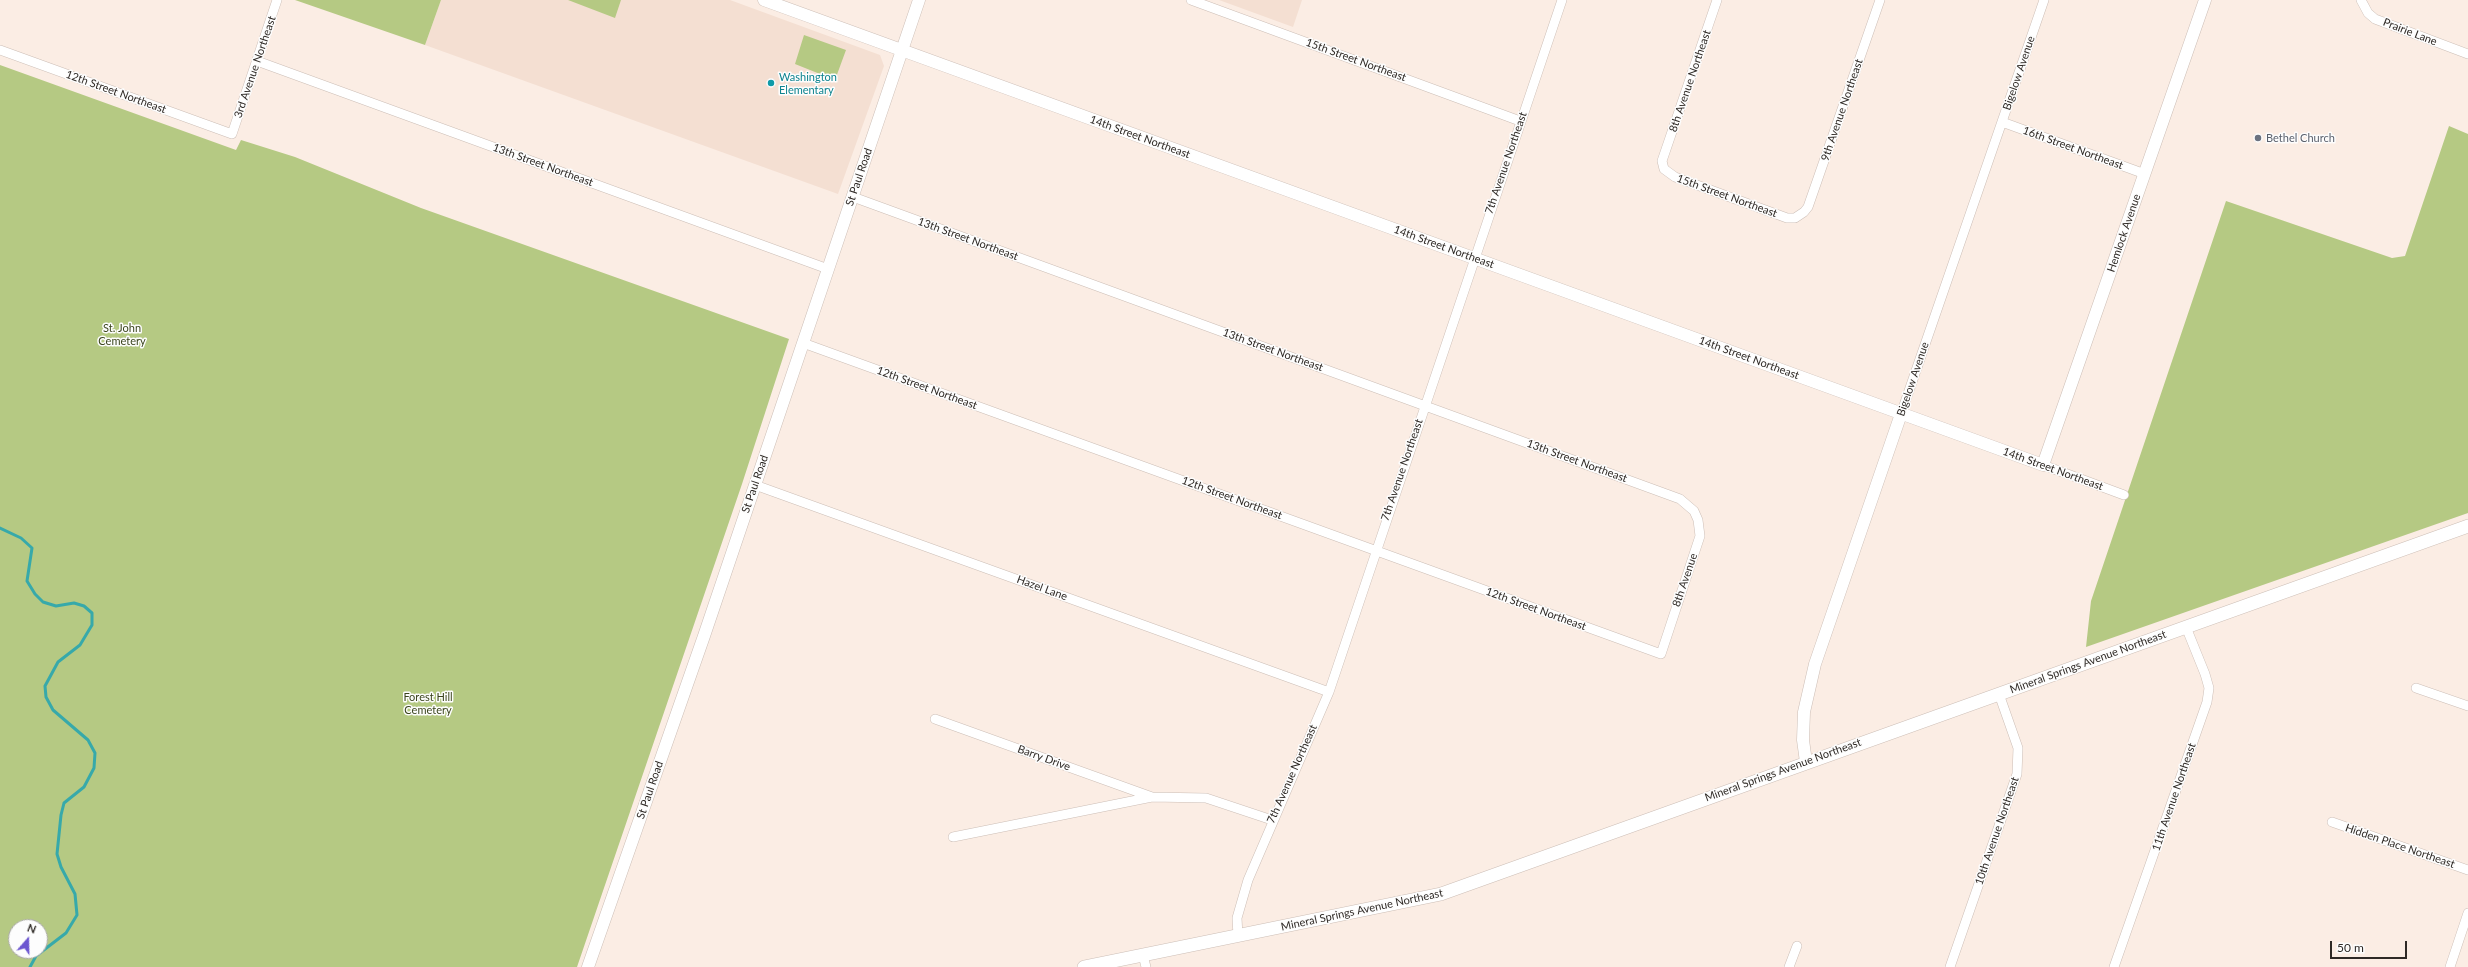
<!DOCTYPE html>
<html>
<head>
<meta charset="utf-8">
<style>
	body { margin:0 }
	#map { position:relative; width:2468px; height:967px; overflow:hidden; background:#fbede4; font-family:Lato,sans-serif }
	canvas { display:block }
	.north { position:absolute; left:8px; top:919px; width:40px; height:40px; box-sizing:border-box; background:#fdfdfd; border:1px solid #aaa8a7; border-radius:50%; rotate:20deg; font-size:11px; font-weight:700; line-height:16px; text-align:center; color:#2e2925 }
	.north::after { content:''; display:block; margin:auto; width:14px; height:18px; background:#6c56d0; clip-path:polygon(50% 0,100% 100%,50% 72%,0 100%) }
	.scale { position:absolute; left:2330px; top:941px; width:77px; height:18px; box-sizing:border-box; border:2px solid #2e2925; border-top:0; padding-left:5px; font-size:12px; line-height:14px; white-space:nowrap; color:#2e2925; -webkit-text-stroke:3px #fdfdfd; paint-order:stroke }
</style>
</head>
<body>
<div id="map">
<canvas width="2468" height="967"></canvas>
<div class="north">N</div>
<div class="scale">50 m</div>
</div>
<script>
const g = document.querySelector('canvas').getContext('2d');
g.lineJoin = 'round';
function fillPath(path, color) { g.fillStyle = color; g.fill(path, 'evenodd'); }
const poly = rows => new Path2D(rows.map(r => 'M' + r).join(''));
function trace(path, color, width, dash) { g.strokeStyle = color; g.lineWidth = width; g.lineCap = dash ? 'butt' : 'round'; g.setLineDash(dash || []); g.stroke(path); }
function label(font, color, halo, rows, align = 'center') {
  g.font = font + ' Lato,sans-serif'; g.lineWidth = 3; g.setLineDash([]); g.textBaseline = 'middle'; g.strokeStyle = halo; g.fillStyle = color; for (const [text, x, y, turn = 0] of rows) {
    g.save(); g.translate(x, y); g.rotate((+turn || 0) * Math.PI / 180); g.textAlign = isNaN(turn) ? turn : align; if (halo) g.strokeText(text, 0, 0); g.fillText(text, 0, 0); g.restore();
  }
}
const built = poly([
	[441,0,730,0,880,55,884,66,838,194,425,45],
	[1219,0,1302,0,1293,27]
]);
const green = poly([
	[295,0,441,0,425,45],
	[568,0,621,0,615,18],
	[804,35,846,50,835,80,795,64],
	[0,65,236,150,241,140,295,157,421,208,789,339,742,484,577,967,0,967],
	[16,927,40,927,40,951,16,951],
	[2449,126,2468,134,2468,513,2086,647,2091,601,2226,201,2392,258,2405,256]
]);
const stream = poly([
	[0,528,21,538,32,548,27,581,35,594,43,602,56,606,74,603,84,606,92,613,92,625,80,645,58,662,45,686,46,697,53,710,88,740,95,753,94,768,84,787,64,803,61,815,57,854,61,867,75,894,77,915,66,933,36,956,30,967]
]);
const minor = poly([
	[1191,0,1520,121],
	[1717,0,1662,161,1664,169,1675,177,1787,218,1795,218,1804,212,1808,207,1880,0],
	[2361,0,2368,13,2375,19,2468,54],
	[0,50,232,134,277,0],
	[257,61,828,269],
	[2002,122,2145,174],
	[803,343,1661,654,1700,536,1698,520,1694,511,1680,499,853,197],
	[1901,414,2044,0],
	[2043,465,2124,495],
	[755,485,1329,692],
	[2416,688,2468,706],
	[935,719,1152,797,1206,798,1272,820],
	[2332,822,2468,870],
	[953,837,1152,797],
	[1238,936,1237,918,1248,880,1329,692,1562,0],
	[1143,955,1146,967],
	[1789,967,1797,946],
	[1950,967,2017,774,2018,748,1999,694],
	[2114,967,2207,702,2209,688,2205,674,2186,627],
	[2450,967,2468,913]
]);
const tertiary = poly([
	[764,0,2043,465,2205,0],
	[1806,762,1803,740,1804,712,1815,664,1901,414],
	[588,967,704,636,919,0]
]);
const secondary = poly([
	[1084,967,1441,894,2468,526]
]);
const markers = [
	[771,83,4,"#0f9aa8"],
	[2258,138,4,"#6b7280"]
];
const streetNames = [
	["Prairie Lane",2410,32,21],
	["15th Street Northeast",1356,60,20],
	["3rd Avenue Northeast",255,67,-71],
	["Bigelow Avenue",2019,73,-71],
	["8th Avenue Northeast",1690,81,-71],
	["12th Street Northeast",116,92,20],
	["9th Avenue Northeast",1842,110,-71],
	["14th Street Northeast",1140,137,20],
	["16th Street Northeast",2073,148,20],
	["7th Avenue Northeast",1506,163,-71],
	["13th Street Northeast",543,165,20],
	["St Paul Road",859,177,-71],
	["15th Street Northeast",1727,196,20],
	["Hemlock Avenue",2124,233,-71],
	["13th Street Northeast",968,239,20],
	["14th Street Northeast",1444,247,20],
	["13th Street Northeast",1273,350,20],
	["14th Street Northeast",1749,358,20],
	["Bigelow Avenue",1913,379,-71],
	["12th Street Northeast",927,388,20],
	["13th Street Northeast",1577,461,20],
	["14th Street Northeast",2053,469,20],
	["7th Avenue Northeast",1402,470,-71],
	["St Paul Road",755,484,-71],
	["12th Street Northeast",1232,498,20],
	["8th Avenue",1685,580,-71],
	["Hazel Lane",1042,588,20],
	["12th Street Northeast",1536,609,20],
	["Mineral Springs Avenue Northeast",2088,662,-20],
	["Barry Drive",1044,758,20],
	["Mineral Springs Avenue Northeast",1783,770,-20],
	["7th Avenue Northeast",1292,774,-66],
	["St Paul Road",650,790,-71],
	["11th Avenue Northeast",2174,797,-71],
	["10th Avenue Northeast",1997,831,-71],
	["Hidden Place Northeast",2400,846,19],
	["Mineral Springs Avenue Northeast",1362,910,-12]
];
const cultureNames = [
	["Washington",779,77],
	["Elementary",779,90]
];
const worshipNames = [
	["Bethel Church",2266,138]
];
const parkNames = [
	["St. John",122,328],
	["Cemetery",122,341],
	["Forest Hill",428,697],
	["Cemetery",428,710]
];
fillPath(built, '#f4dfd2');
fillPath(green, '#b5c983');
trace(stream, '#37a9aa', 3);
trace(minor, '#ccbeb6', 10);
trace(tertiary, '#ccbeb6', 13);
trace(secondary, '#ccbeb6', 14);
trace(minor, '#fff', 9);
trace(tertiary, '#fff', 12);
trace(secondary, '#fff', 13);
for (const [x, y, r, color] of markers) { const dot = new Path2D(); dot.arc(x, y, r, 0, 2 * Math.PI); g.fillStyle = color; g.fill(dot); trace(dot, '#fdfdfd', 1.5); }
label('11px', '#2e2925', '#fdfdfd', streetNames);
label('11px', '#0d838f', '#fdfdfd', cultureNames, 'left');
label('11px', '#5b616d', '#fdfdfd', worshipNames, 'left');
label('11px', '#3a441d', '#fdfdfd', parkNames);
</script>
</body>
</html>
